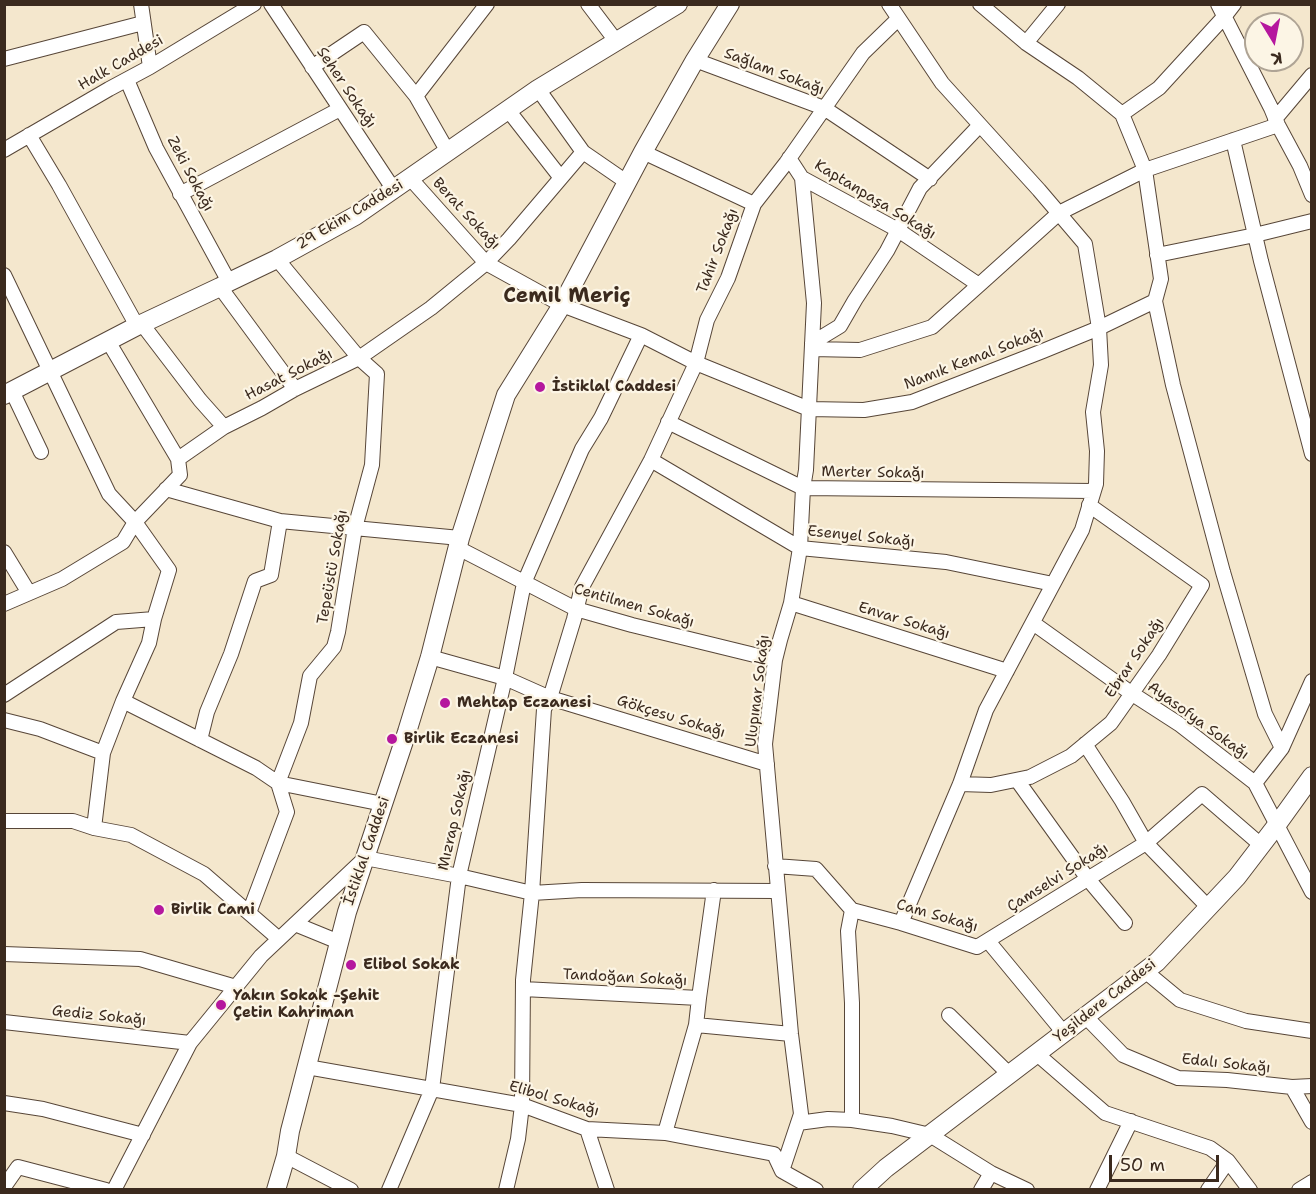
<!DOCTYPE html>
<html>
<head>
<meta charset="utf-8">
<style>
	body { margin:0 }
	#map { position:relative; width:1316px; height:1194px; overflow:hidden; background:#f4e7cd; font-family:"Shantell Sans",sans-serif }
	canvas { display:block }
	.frame { position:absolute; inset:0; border:6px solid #3b2a1e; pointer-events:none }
	.north { position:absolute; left:1244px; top:12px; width:60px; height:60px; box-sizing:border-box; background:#fcf5e5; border:2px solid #afa495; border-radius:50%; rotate:170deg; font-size:16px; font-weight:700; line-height:24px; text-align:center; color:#3b2a1e }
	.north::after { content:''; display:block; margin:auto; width:21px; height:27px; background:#b5179e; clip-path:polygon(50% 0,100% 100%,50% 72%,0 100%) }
	.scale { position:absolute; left:1109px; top:1155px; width:110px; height:27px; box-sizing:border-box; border:3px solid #3b2a1e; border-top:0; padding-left:8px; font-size:18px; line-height:21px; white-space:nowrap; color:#3b2a1e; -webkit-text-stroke:4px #fcf5e5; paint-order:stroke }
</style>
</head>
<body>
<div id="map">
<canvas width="1316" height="1194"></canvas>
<div class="frame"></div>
<div class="north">K</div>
<div class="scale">50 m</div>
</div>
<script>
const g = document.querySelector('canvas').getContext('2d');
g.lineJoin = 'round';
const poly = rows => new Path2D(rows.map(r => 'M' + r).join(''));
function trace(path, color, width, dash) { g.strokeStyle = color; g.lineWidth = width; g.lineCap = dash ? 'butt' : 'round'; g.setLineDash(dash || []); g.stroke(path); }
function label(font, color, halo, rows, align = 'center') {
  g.font = font + ' "Shantell Sans",sans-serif'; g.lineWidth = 4.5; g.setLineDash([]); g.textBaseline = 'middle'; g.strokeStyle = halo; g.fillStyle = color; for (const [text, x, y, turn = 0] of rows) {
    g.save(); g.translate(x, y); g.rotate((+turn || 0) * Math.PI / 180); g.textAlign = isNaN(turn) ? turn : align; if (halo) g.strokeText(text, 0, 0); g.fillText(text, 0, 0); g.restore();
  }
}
const street = poly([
	[141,4,150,67],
	[271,4,394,190],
	[588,4,616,41],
	[889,4,942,83,1039,190,1085,244,1099,328,1101,365,1093,412,1097,451,1096,484,1082,530,986,710,960,784,901,923],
	[1218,4,1271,108,1278,125,1300,166,1312,195],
	[1026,43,1058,4],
	[4,59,143,23],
	[695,60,824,108,930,179],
	[312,67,364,32,416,96],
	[127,80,156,148,229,282],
	[538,89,583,152,628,183],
	[508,110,561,178],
	[1122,114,1159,88,1224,17,1234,4],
	[1275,119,1312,75],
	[1278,125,1145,170,1161,279,1155,301,1173,385,1223,572,1265,714,1282,748,1255,783,1312,892],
	[29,135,59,185,137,326],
	[1233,140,1261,261,1312,454],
	[4,150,109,89,150,67,254,4],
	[448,152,416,96,487,4],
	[643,152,754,204],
	[789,158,802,178,898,230,979,285,1059,213,1145,170,1122,114,1078,78,1026,43,980,4],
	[410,178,486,263,562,305,641,335,696,363,809,409,864,410,912,402,1043,351,1099,328,1155,301],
	[180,194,340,109],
	[1157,255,1255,235,1312,221],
	[4,275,109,494,135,522,169,570,154,619,116,622,4,695],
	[220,287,295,389],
	[142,324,200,400,224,427],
	[108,341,178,459],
	[812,343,840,326,855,300,887,251,920,188,980,125],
	[812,349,860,350,932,327,979,285],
	[12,391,41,452],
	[668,422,803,488,1093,491],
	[651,460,800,548,946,562,1053,584],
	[166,489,280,521],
	[458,548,576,609,632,625,775,660],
	[4,552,29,593],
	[791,603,1007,671],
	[4,604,62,579,123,542,135,522,180,475,178,459,224,427,262,408,295,389,359,358,431,308,486,263,509,239,583,152],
	[1033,623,1131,693,1179,724,1255,783],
	[430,657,505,678,550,698,767,764],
	[123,701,149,643,154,619],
	[4,720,40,729,103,753],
	[200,740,207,712,231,654,255,581,271,575,280,521,460,538],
	[1282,748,1312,681],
	[1017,780,1088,879,1125,923],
	[960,784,991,785,1030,777,1071,756,1111,723,1159,655,1202,585,1089,505],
	[4,821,73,821,94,828,131,835,204,874,279,939],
	[94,828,103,753,123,701,256,768,278,783,383,804],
	[775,866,816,869,852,910,901,923,977,947,1146,843,1122,801,1085,744],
	[1209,908,1146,843,1202,794,1261,845],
	[852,910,848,931,852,1003,852,1120],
	[249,913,287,812,278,783,301,723,310,676,334,647,338,632,355,528,372,465,377,374,359,358,277,259],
	[295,924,339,942],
	[988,941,1064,1033],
	[4,954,140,959,236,987],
	[1145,971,1180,1000,1246,1021,1312,1031],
	[523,989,699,998,696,1025],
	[699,998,714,890],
	[949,1015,1010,1075],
	[1086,1017,1123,1055,1178,1078,1227,1080,1292,1087,1312,1086],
	[4,1022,190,1043],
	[1037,1054,1105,1113,1210,1148,1228,1161,1250,1190],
	[307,1067,522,1105,587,1129,665,1133,774,1154,782,1171],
	[1292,1087,1312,1122],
	[4,1103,43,1109,143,1135],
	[798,1123,828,1119,852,1120,892,1126,930,1135,991,1173,981,1190],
	[587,1129,607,1190],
	[665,1133,696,1025,791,1034],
	[286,1156,351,1190],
	[782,1171,801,1114,791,1034,765,744,775,660,780,640,791,603,800,548,803,488,806,470,814,303,802,178],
	[782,1171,816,1190],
	[991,1173,1027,1190],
	[4,1187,18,1167,106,1190],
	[114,1190,190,1043,261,956,365,858,459,876,532,893,582,890,777,891],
	[389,1190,432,1089,459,876,505,678,524,583,582,449,601,418,641,335],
	[506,1190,518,1139,522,1105,523,980,532,893,544,709,550,698,574,619,582,587,651,460,696,363,707,320,728,278,754,204,786,163,863,53,898,19],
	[1097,1190,1131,1121],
	[1208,1190,1228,1161],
	[1299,1190,1312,1182]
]);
const secondary = poly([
	[4,395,137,326,220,287,229,282,277,259,355,216,538,89,678,4],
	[276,1190,286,1156,290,1131,347,912,407,732,430,657,460,538,506,395,562,305,643,152,695,60,730,4],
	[862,1190,886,1168,1157,962,1237,877,1276,826,1312,776]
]);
const markers = [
	[540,387,6,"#b5179e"],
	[445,703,6,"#b5179e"],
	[392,739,6,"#b5179e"],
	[159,910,6,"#b5179e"],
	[351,965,6,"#b5179e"],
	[221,1005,6,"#b5179e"]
];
const streetNames = [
	["Halk Caddesi",121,63,-30],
	["Sağlam Sokağı",774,72,21],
	["Seher Sokağı",346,88,56],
	["Zeki Sokağı",190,174,62],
	["Kaptanpaşa Sokağı",875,200,31],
	["Berat Sokağı",466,214,47],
	["29 Ekim Caddesi",350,215,-31],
	["Tahir Sokağı",718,251,-69],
	["Namık Kemal Sokağı",974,359,-21],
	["Hasat Sokağı",289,375,-27],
	["Merter Sokağı",873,473,1],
	["Esenyel Sokağı",861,537,6],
	["Tepeüstü Sokağı",333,567,-80],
	["Centilmen Sokağı",634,606,16],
	["Envar Sokağı",904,621,17],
	["Ebrar Sokağı",1135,658,-56],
	["Ulupınar Sokağı",758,691,-83],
	["Gökçesu Sokağı",671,717,17],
	["Ayasofya Sokağı",1198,721,36],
	["Mızrap Sokağı",455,820,-77],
	["İstiklal Caddesi",367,851,-71],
	["Çamselvi Sokağı",1058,878,-32],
	["Cam Sokağı",937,916,16],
	["Tandoğan Sokağı",625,978,3],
	["Yeşildere Caddesi",1105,1001,-38],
	["Gediz Sokağı",99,1016,6],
	["Edalı Sokağı",1226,1064,6],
	["Elibol Sokağı",554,1099,16]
];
const poiNames = [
	["İstiklal Caddesi",552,387],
	["Mehtap Eczanesi",457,703],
	["Birlik Eczanesi",404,739],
	["Birlik Cami",171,910],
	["Elibol Sokak",363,965],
	["Yakın Sokak -Şehit",233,996],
	["Çetin Kahriman",233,1013]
];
const districtNames = [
	["Cemil Meriç",567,297]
];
trace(street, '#574638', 16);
trace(secondary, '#574638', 20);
trace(street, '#fff', 14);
trace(secondary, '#fff', 18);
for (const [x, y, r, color] of markers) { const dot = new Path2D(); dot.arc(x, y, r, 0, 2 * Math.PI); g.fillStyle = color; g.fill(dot); trace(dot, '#fcf5e5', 2); }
label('15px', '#3b2a1e', '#fcf5e5', streetNames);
label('bold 15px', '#3b2a1e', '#fcf5e5', poiNames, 'left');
label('bold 21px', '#3b2a1e', '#fcf5e5', districtNames);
</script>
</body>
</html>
